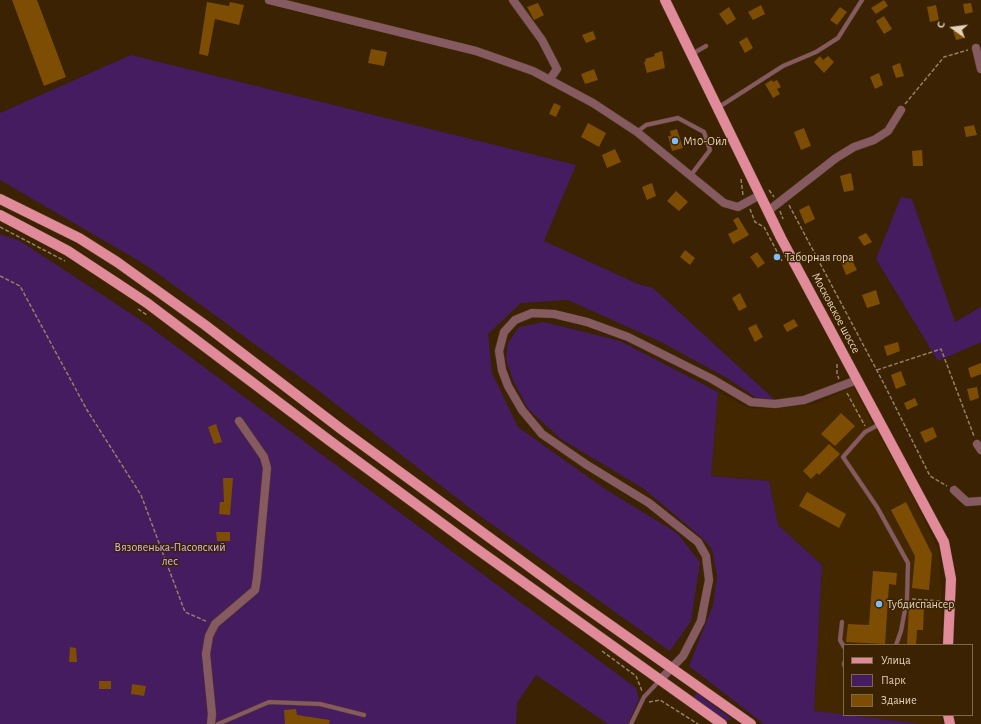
<!DOCTYPE html>
<html>
<head>
<meta charset="utf-8">
<style>
	body { margin:0 }
	#map { position:relative; width:981px; height:724px; overflow:hidden; background:#3a2202; font-family:"Alegreya Sans",sans-serif }
	canvas { display:block }
	.legend { position:absolute; left:843px; top:644px; width:130px; height:72px; box-sizing:border-box; background:#3a2202; border:1px solid #7e684c; margin:0; padding:5px 7px; list-style:none; font-size:12px; color:#e5d1bc }
	.legend li { display:flex; align-items:center; gap:8px; height:20px }
	.legend b { width:20px; border:1px solid #7e684c }
	.north { position:absolute; left:933px; top:8px; width:40px; height:40px; -webkit-text-stroke:3px #3a2202; paint-order:stroke; rotate:284deg; font-size:11px; font-weight:700; line-height:16px; text-align:center; color:#e5d1bc }
	.north::after { content:''; display:block; margin:auto; width:14px; height:18px; background:#e5d1bc; clip-path:polygon(50% 0,100% 100%,50% 72%,0 100%) }
</style>
</head>
<body>
<div id="map">
<canvas width="981" height="724"></canvas>
<ul class="legend">
<li><b style="height:5px;background:#e18b9a"></b>Улица</li>
<li><b style="height:11px;background:#451c60"></b>Парк</li>
<li><b style="height:11px;background:#7d4d04"></b>Здание</li>
</ul>
<div class="north">С</div>
</div>
<script>
const g = document.querySelector('canvas').getContext('2d');
g.lineJoin = 'round';
function fillPath(path, color) { g.fillStyle = color; g.fill(path, 'evenodd'); }
const poly = rows => new Path2D(rows.map(r => 'M' + r).join(''));
function trace(path, color, width, dash) { g.strokeStyle = color; g.lineWidth = width; g.lineCap = dash ? 'butt' : 'round'; g.setLineDash(dash || []); g.stroke(path); }
function label(font, color, halo, rows, align = 'center') {
  g.font = font + ' "Alegreya Sans",sans-serif'; g.lineWidth = 3; g.setLineDash([]); g.textBaseline = 'middle'; g.strokeStyle = halo; g.fillStyle = color; for (const [text, x, y, turn = 0] of rows) {
    g.save(); g.translate(x, y); g.rotate((+turn || 0) * Math.PI / 180); g.textAlign = isNaN(turn) ? turn : align; if (halo) g.strokeText(text, 0, 0); g.fillText(text, 0, 0); g.restore();
  }
}
const built = poly([
	[853,387,909,489,939,551,942,611,940,645,844,645,844,715,814,711,822,565,778,525,769,481,711,476,718,392,749,408,774,409,815,404],
	[845,715,941,715,942,724,923,724]
]);
const green = poly([
	[131,55,576,165,544,241,638,284,653,288,775,400,755,397,727,378,661,342,568,300,521,303,488,334,492,373,518,427,605,489,677,533,700,562,691,621,670,651,480,516,315,388,146,265,0,180,0,113],
	[901,197,912,199,955,322,981,307,981,342,938,361,876,259],
	[0,234,20,241,142,321,636,688,639,699,628,724,608,724,536,675,517,703,516,724,0,724],
	[544,322,620,341,718,392,711,476,769,481,778,525,822,565,814,711,923,724,764,724,689,666,713,605,717,576,712,549,700,536,644,489,561,439,528,409,513,380,506,359,508,343,519,327],
	[697,693,732,719,726,721,693,698]
]);
const building = poly([
	[12,0,37,0,66,77,44,86],
	[884,0,888,6,876,14,871,8],
	[207,2,229,6,230,2,244,5,239,25,215,19,208,56,199,54],
	[538,3,544,15,534,20,527,7],
	[971,3,973,12,965,14,963,4],
	[761,5,765,14,753,20,748,12],
	[936,5,939,20,930,22,927,7],
	[729,7,736,19,727,25,719,14],
	[840,7,847,12,837,25,830,20],
	[884,16,892,29,884,34,876,21],
	[962,28,965,38,956,40,953,31],
	[593,31,596,39,586,43,582,35],
	[747,37,753,48,745,53,739,42],
	[371,49,387,52,384,66,368,63],
	[662,51,665,68,647,73,644,62,646,61,645,59,655,56,654,54],
	[820,56,823,60,828,56,834,62,824,73,814,62],
	[900,63,904,76,896,78,892,66],
	[594,69,598,80,585,84,581,74],
	[879,73,883,85,875,89,870,77],
	[772,80,773,82,777,80,781,87,777,89,780,94,773,98,765,84],
	[554,103,561,106,556,117,549,114],
	[588,123,606,133,599,147,581,137],
	[974,125,977,135,966,137,964,127],
	[804,128,811,146,801,150,794,132],
	[677,129,683,148,672,151,668,136,671,136,670,131],
	[615,149,621,162,607,168,602,155],
	[922,150,923,166,913,166,912,151],
	[851,173,854,190,844,192,840,176],
	[652,183,656,196,647,200,642,187],
	[676,191,688,202,679,211,667,201],
	[809,205,815,219,805,224,799,210],
	[738,217,749,235,733,244,728,234,738,229,733,220],
	[866,233,872,242,864,246,858,237],
	[685,250,695,258,690,265,680,257],
	[757,252,765,263,758,268,750,257],
	[851,258,857,270,846,275,841,262],
	[876,290,880,304,867,308,862,295],
	[740,293,747,307,739,311,732,298],
	[794,319,798,326,787,332,783,325],
	[756,324,763,337,755,342,748,328],
	[898,342,900,351,887,356,884,346],
	[981,363,981,374,971,378,968,368],
	[901,371,906,385,896,389,891,375],
	[977,387,979,398,970,401,967,389],
	[915,398,918,405,907,410,904,403],
	[841,413,855,426,835,446,821,434],
	[216,424,222,442,214,444,208,427],
	[933,427,937,437,925,443,920,432],
	[829,444,840,454,819,475,817,473,811,479,803,471],
	[223,478,233,478,230,515,219,514,220,502,224,502],
	[807,492,846,514,839,528,799,506],
	[906,502,932,554,929,590,912,588,915,556,891,510],
	[216,532,230,532,230,541,217,541],
	[873,571,897,573,896,585,889,584,885,644,846,642,848,624,869,625],
	[909,606,924,607,923,630,917,630,916,645,907,645],
	[70,647,76,648,77,662,69,662],
	[99,681,111,681,111,689,99,689],
	[132,684,146,686,144,696,131,694],
	[296,709,297,715,330,720,329,724,285,724,284,710]
]);
const path = poly([
	[905,104,944,57,968,50],
	[741,179,743,195],
	[769,190,774,197],
	[789,205,883,382,930,476,947,486],
	[750,209,755,222,764,227,782,261],
	[780,211,783,219],
	[0,227,65,261],
	[0,276,20,286,87,410,141,495,185,612,208,622],
	[138,309,147,315],
	[837,364,837,374,839,379],
	[877,370,941,349,974,436],
	[847,393,865,426],
	[912,599,941,601],
	[602,651,636,676,642,691],
	[649,702,660,700,698,724]
]);
const lane = poly([
	[692,54,706,46],
	[719,107,783,66,816,52,838,38,862,0],
	[637,132,646,125,678,118,704,132,710,150,691,175],
	[880,424,865,432,843,457,877,507,908,563,907,599,901,631,896,645],
	[842,622,840,640,844,647],
	[844,663,844,665],
	[218,724,269,702,320,704,364,715],
	[631,724,644,697,660,680]
]);
const street = poly([
	[269,0,476,51,533,71,593,103,637,132,724,203,738,207,760,195],
	[513,0,542,40,557,69,550,79],
	[976,48,981,69],
	[768,211,836,158,854,147,874,140,888,131,901,110],
	[977,444,981,450],
	[954,490,967,502,981,501],
	[660,680,683,656,701,621,709,580,706,556,698,542,649,503,587,465,542,434,522,410,508,386,502,370,499,351,504,332,515,320,532,313,554,314,587,322,628,337,712,379,751,402,775,404,804,400,857,380],
	[211,724,212,714,206,654,209,636,215,624,255,590,257,578,267,468,264,457,239,421]
]);
const primary = poly([
	[665,0,781,238,944,542,951,579,948,645],
	[0,199,79,238,117,262,205,325,341,429,579,603,751,724],
	[0,215,68,251,147,303,330,441,474,547,722,724],
	[948,715,950,724]
]);
const markers = [
	[675,141,4,"#7fbdfa"],
	[777,257,4,"#7fbdfa"],
	[879,604,4,"#7fbdfa"]
];
const poiNames = [
	["М10-Ойл",683,141],
	["Таборная гора",785,257],
	["Тубдиспансер",887,604]
];
const streetNames = [
	["Московское шоссе",836,313,62]
];
const parkNames = [
	["Вязовенька-Пасовский",170,547],
	["лес",170,561]
];
fillPath(built, '#432700');
fillPath(green, '#451c60');
fillPath(building, '#7d4d04');
trace(lane, '#553e20', 5);
trace(street, '#553e20', 9);
trace(primary, '#553e20', 11);
trace(path, '#957f65', 1.5, [4, 2]);
trace(lane, '#855b61', 4);
trace(street, '#855b61', 8);
trace(primary, '#e18b9a', 10);
for (const [x, y, r, color] of markers) { const dot = new Path2D(); dot.arc(x, y, r, 0, 2 * Math.PI); g.fillStyle = color; g.fill(dot); trace(dot, '#3a2202', 1.5); }
label('12px', '#e5d1bc', '#3a2202', poiNames, 'left');
label('12px', '#e5d1bc', '#3a2202', streetNames);
label('12px', '#d6b5f3', '#3a2202', parkNames);
</script>
</body>
</html>
